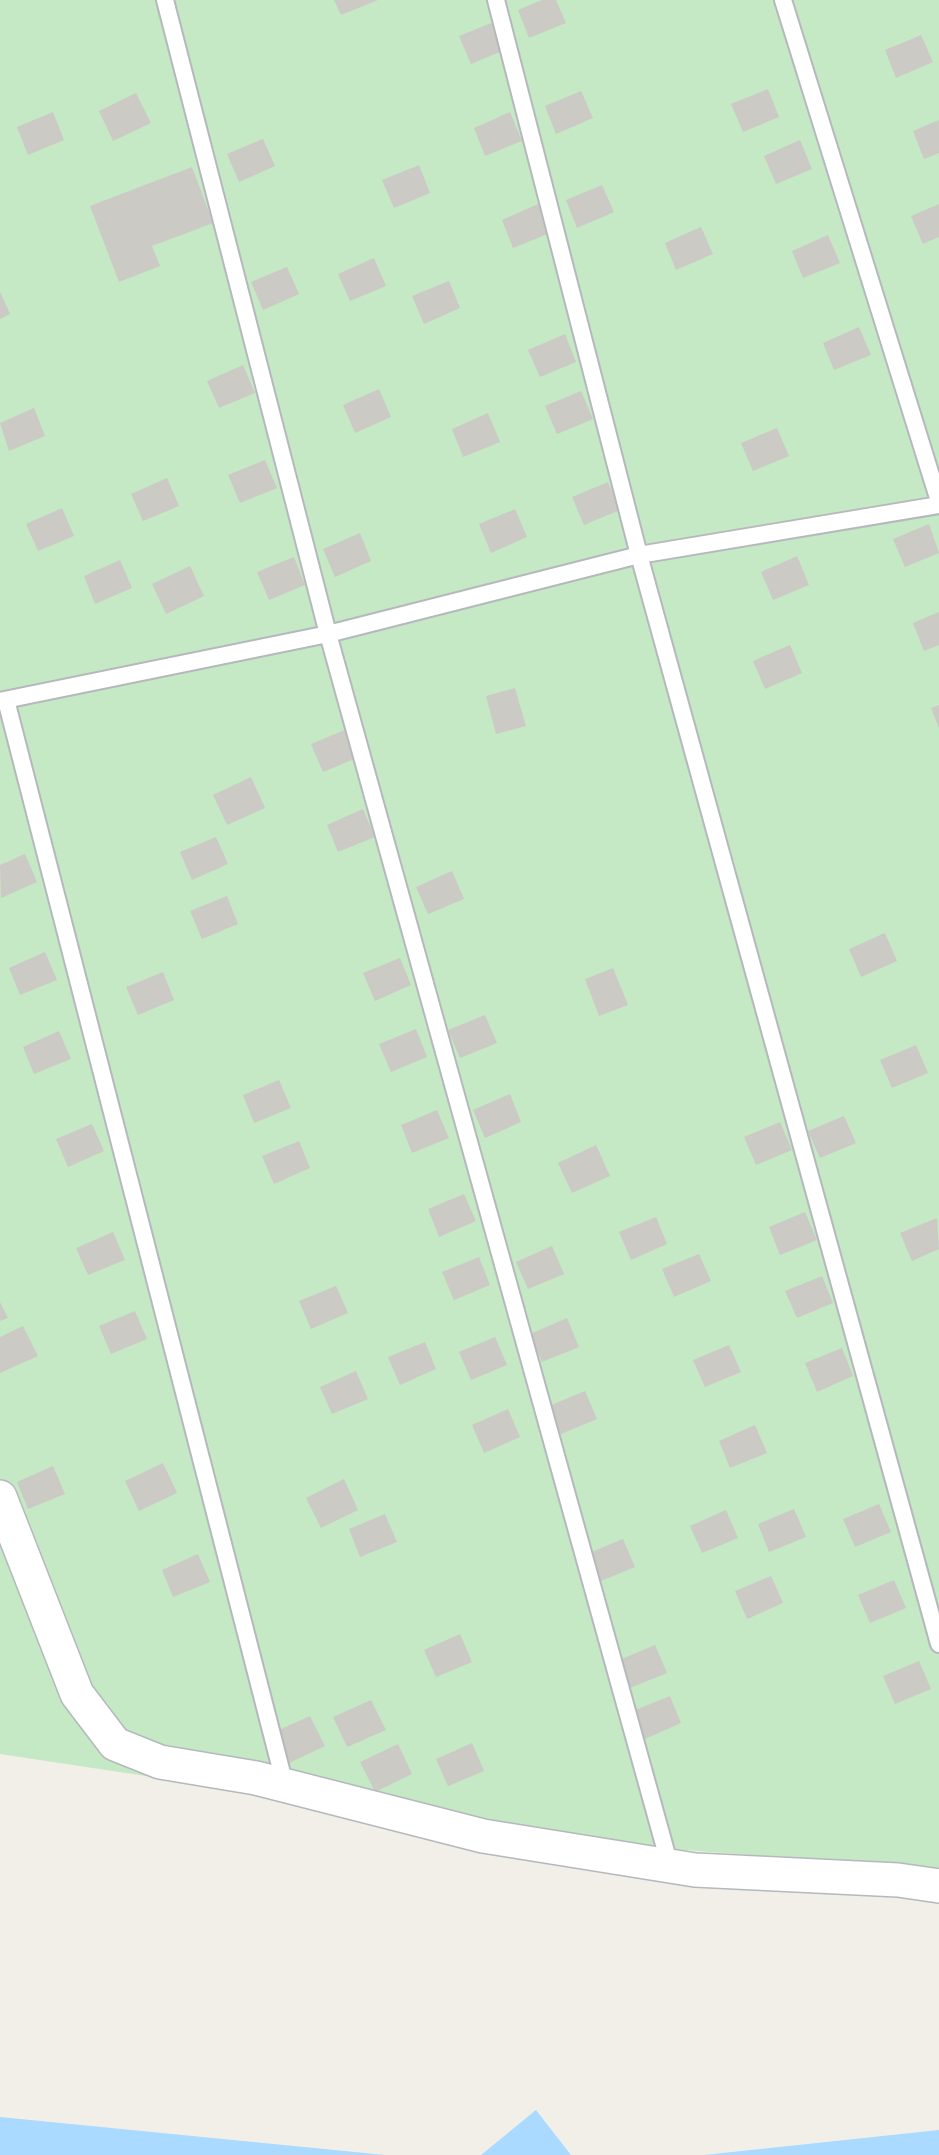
<!DOCTYPE html>
<html>
<head>
<meta charset="utf-8">
<style>
	body { margin:0 }
	canvas { display:block; background:#f1efe8 }
</style>
</head>
<body>
<canvas width="939" height="2155"></canvas>
<script>
const g = document.querySelector('canvas').getContext('2d');
g.lineJoin = 'round';
function fillPath(path, color) { g.fillStyle = color; g.fill(path, 'evenodd'); }
const poly = rows => new Path2D(rows.map(r => 'M' + r).join(''));
function trace(path, color, width, dash) { g.strokeStyle = color; g.lineWidth = width; g.lineCap = dash ? 'butt' : 'round'; g.setLineDash(dash || []); g.stroke(path); }
const green = poly([
	[0,0,939,0,939,1870,584,1842,0,1754]
]);
const water = poly([
	[536,2110,571,2155,481,2155],
	[0,2117,385,2155,0,2155],
	[939,2130,939,2155,704,2155]
]);
const building = poly([
	[334,0,378,0,341,15],
	[542,0,556,0,566,23,529,38,518,10],
	[496,21,507,49,471,64,459,36],
	[921,35,933,62,896,78,885,50],
	[768,89,779,117,743,132,731,104],
	[581,91,593,118,556,134,545,106],
	[136,93,151,123,113,141,99,111],
	[53,112,64,140,28,155,17,127],
	[510,112,522,141,485,156,474,128],
	[939,120,939,153,924,159,913,131],
	[263,139,275,166,239,182,227,154],
	[800,140,812,169,776,184,764,156],
	[419,165,430,193,394,208,382,180],
	[192,167,213,223,152,246,160,266,119,282,90,206],
	[602,185,614,212,577,228,566,200],
	[538,204,550,233,513,248,502,220],
	[939,204,939,237,923,244,911,216],
	[701,227,713,254,676,270,665,243],
	[828,235,840,263,803,278,792,251],
	[374,258,386,286,350,301,338,274],
	[287,267,299,294,263,310,251,282],
	[449,281,460,308,424,324,412,296],
	[0,292,10,314,0,319],
	[859,327,871,355,834,370,823,343],
	[565,334,576,362,540,377,528,350],
	[243,365,255,393,219,408,207,381],
	[379,389,391,417,355,433,343,405],
	[581,391,593,419,557,434,545,406],
	[34,408,45,436,9,451,0,423],
	[488,413,500,442,463,457,452,429],
	[777,428,789,456,753,471,741,443],
	[265,460,277,488,240,503,228,475],
	[167,478,179,506,143,521,131,494],
	[608,482,620,510,584,525,572,497],
	[62,508,74,536,38,551,26,524],
	[515,509,527,537,491,553,479,524],
	[929,524,939,553,905,567,893,539],
	[360,533,371,561,335,577,323,549],
	[797,556,809,585,773,600,761,572],
	[294,557,305,585,269,600,257,572],
	[120,560,132,588,95,604,84,576],
	[190,566,204,596,166,614,152,584],
	[939,612,939,645,924,651,913,623],
	[790,645,802,673,765,689,753,661],
	[515,688,526,726,496,734,486,696],
	[939,705,939,728,931,708],
	[347,729,359,757,323,772,311,744],
	[251,777,265,808,227,825,213,795],
	[363,809,375,837,338,852,327,825],
	[216,837,228,864,192,880,180,852],
	[25,854,37,882,1,898,0,865],
	[452,871,464,899,428,914,416,887],
	[227,896,238,924,202,939,190,911],
	[885,933,897,961,861,977,849,949],
	[45,952,57,980,20,995,9,968],
	[400,958,411,985,375,1001,363,973],
	[613,968,628,1005,599,1016,585,979],
	[163,972,174,1000,138,1015,126,987],
	[485,1015,497,1043,460,1058,448,1030],
	[416,1029,427,1057,391,1072,379,1044],
	[59,1031,71,1059,34,1074,23,1047],
	[916,1045,928,1073,892,1088,880,1060],
	[279,1080,291,1108,254,1123,243,1095],
	[510,1094,521,1122,485,1138,473,1110],
	[437,1110,449,1138,412,1153,401,1125],
	[844,1116,856,1143,820,1158,808,1131],
	[780,1122,792,1150,756,1165,744,1137],
	[92,1124,104,1151,68,1167,56,1139],
	[299,1141,310,1168,274,1184,262,1156],
	[596,1145,610,1176,572,1193,558,1163],
	[464,1194,476,1221,439,1237,428,1209],
	[805,1212,817,1240,780,1255,769,1227],
	[656,1217,667,1244,631,1260,619,1232],
	[937,1218,939,1249,912,1261,900,1233],
	[113,1232,125,1260,88,1275,76,1248],
	[552,1246,564,1274,528,1289,516,1262],
	[699,1254,711,1281,674,1297,662,1269],
	[479,1257,490,1285,454,1300,442,1272],
	[822,1276,833,1303,797,1318,785,1291],
	[336,1286,348,1313,311,1329,299,1301],
	[0,1302,8,1318,0,1321],
	[135,1311,147,1339,111,1354,99,1326],
	[567,1318,579,1347,542,1362,530,1334],
	[23,1326,38,1356,0,1373,0,1337],
	[495,1337,507,1365,471,1380,459,1352],
	[425,1342,436,1369,400,1385,388,1357],
	[729,1345,741,1372,705,1387,693,1360],
	[842,1348,853,1376,817,1392,805,1363],
	[356,1371,368,1399,332,1414,320,1387],
	[585,1391,597,1419,561,1434,549,1406],
	[508,1409,520,1437,484,1453,472,1425],
	[755,1425,767,1453,730,1468,719,1441],
	[163,1463,177,1493,139,1511,125,1481],
	[53,1466,65,1494,28,1509,17,1482],
	[344,1479,358,1510,321,1528,306,1498],
	[879,1504,891,1532,855,1547,843,1519],
	[794,1509,806,1537,769,1552,758,1524],
	[726,1510,738,1538,702,1553,690,1526],
	[385,1514,397,1542,360,1557,349,1529],
	[623,1539,635,1567,598,1582,587,1554],
	[198,1554,210,1582,173,1597,162,1570],
	[771,1576,783,1603,747,1619,735,1591],
	[894,1580,906,1608,870,1623,858,1595],
	[460,1634,472,1662,436,1677,424,1650],
	[655,1645,667,1673,630,1688,619,1660],
	[919,1661,931,1689,895,1704,883,1676],
	[670,1696,681,1723,645,1739,633,1711],
	[371,1700,386,1730,347,1747,333,1717],
	[310,1716,325,1746,287,1764,272,1733],
	[472,1743,484,1771,448,1786,436,1759],
	[398,1744,412,1774,375,1792,360,1762]
]);
const service = poly([
	[165,0,328,634,670,1866],
	[496,0,639,555,939,1644],
	[783,0,939,501],
	[6,700,285,1785],
	[0,701,328,634,639,555,939,505]
]);
const minor = poly([
	[0,1497,77,1694,115,1744,160,1762,256,1778,483,1836,695,1870,898,1880,939,1886]
]);
fillPath(green, '#c5e8c5');
fillPath(water, '#aadaff');
fillPath(building, '#cccac5');
trace(service, '#b5b8bc', 20);
trace(minor, '#b5b8bc', 36);
trace(service, '#fff', 16);
trace(minor, '#fff', 33);
</script>
</body>
</html>
